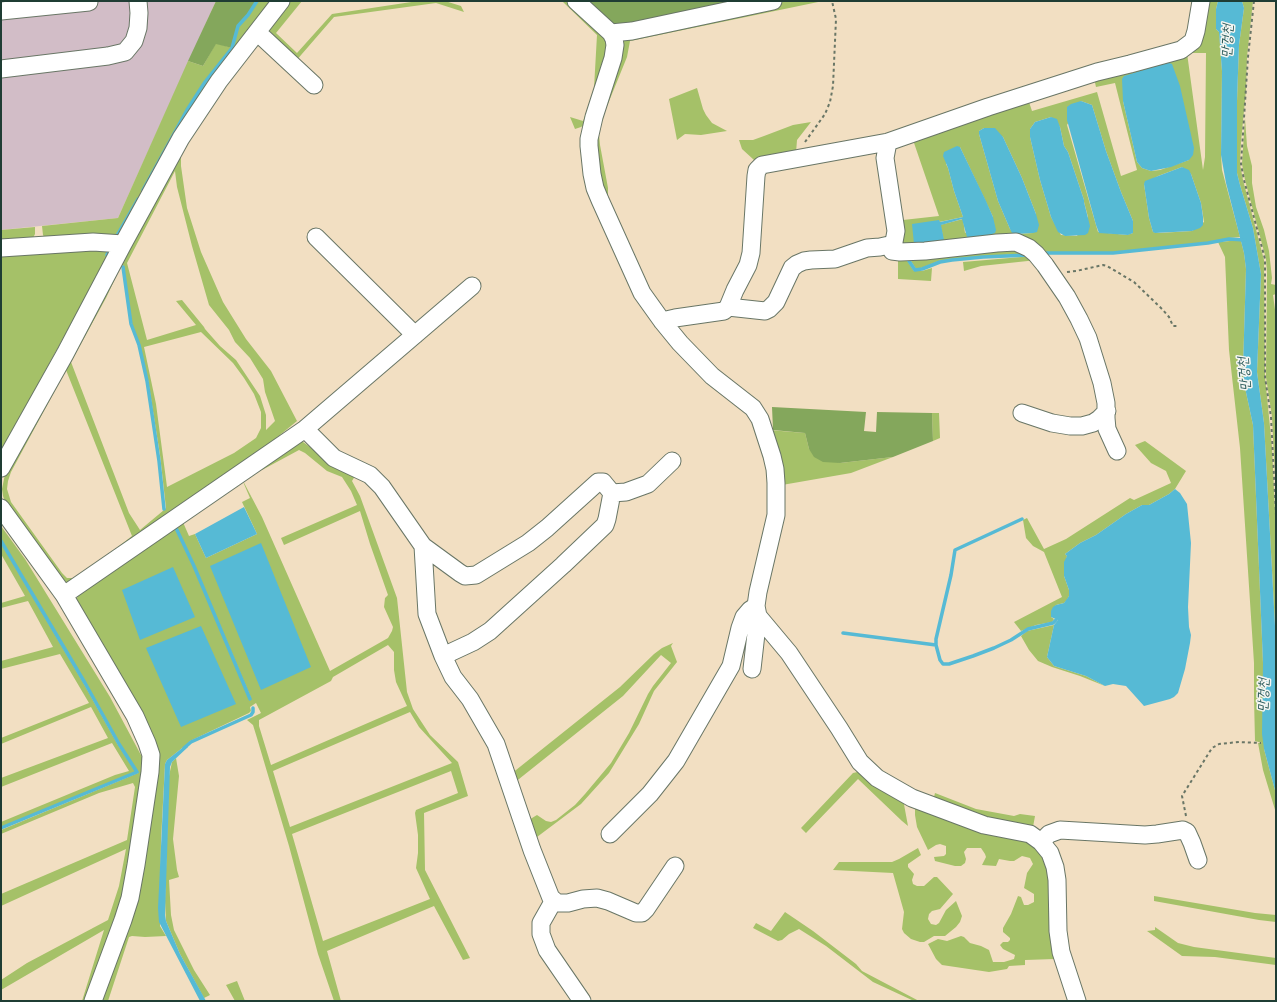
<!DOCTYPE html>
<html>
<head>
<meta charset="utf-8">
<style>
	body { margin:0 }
	#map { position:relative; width:1277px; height:1002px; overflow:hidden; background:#f2dfc2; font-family:Mali,sans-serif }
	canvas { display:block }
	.frame { position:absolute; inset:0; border:2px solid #1f3d34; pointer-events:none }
</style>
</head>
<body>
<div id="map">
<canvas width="1277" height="1002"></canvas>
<div class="frame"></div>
</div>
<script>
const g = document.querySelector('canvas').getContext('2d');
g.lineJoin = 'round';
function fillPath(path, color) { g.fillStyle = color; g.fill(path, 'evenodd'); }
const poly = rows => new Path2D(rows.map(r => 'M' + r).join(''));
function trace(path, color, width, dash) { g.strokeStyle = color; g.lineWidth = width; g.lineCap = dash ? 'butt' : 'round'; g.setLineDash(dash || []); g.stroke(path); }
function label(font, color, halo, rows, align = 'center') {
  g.font = font + ' Mali,"Poor Story",sans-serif'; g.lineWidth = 3; g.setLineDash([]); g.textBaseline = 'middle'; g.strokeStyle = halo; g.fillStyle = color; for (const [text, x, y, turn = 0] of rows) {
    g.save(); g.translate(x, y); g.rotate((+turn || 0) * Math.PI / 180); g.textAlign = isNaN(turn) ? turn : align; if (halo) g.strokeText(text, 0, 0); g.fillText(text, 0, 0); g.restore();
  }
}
const industrial = poly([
	[1,1,216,1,118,218,1,230]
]);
const green = poly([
	[258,1,272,1,120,236,116,239,140,197,187,111,206,83,233,48,234,39,239,26,249,15],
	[289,1,302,1,276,33,297,53,332,14,418,1,445,1,461,6,464,12,436,3,334,17,295,62,270,36,269,31,271,25],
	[562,1,569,1,602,32,609,48,588,122,581,127,575,129,570,117,583,121,589,104,594,88,597,35],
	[786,1,823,1,630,41,627,57,601,121,599,134,600,145,608,188,608,196,612,209,599,186,594,147,620,38,638,33],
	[1205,1,1218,1,1216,9,1216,29,1219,32,1222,71,1221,155,1222,170,1240,237,1229,238,1208,242,1113,252,1041,252,1030,243,899,249,891,147,1028,99,1032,111,1097,92,1121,176,1137,170,1115,83,1096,87,1094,78,1180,55],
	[1187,53,1206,53,1205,157,1203,170],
	[1081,101,1092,105,1106,151,1121,192,1133,221,1133,233,1127,235,1098,232,1096,225,1067,125],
	[1123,101,1189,160,1160,170,1151,171,1142,168,1137,162],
	[1051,117,1060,127,1064,146,1068,152,1084,200,1084,202,1088,217,1077,236,1061,235,1051,217,1040,180,1030,137,1030,129,1035,122],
	[984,128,1003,137,1022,178,1036,214,1033,233,1016,234,1010,229,998,201,979,134,979,131],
	[913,140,939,216,903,220,893,156,895,149],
	[960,147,993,217,965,233,963,219,940,225,944,240,939,220,939,222,963,217,954,191,948,168,946,164],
	[1182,167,1191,174,1201,203,1204,222,1192,231,1159,233,1153,232,1149,218,1144,184,1158,176],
	[1242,1,1253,1,1247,57,1246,90,1241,142,1240,164,1243,180,1264,260,1265,377,1272,447,1276,532,1276,644,1264,423,1257,372,1261,274,1253,228,1240,185,1237,173,1237,101,1239,45,1244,8],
	[216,43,232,48,205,82,186,110,139,196,114,239,46,240,43,235,42,226,118,218,188,61,203,66],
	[697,88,703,109,706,115,712,123,727,131,701,135,685,134,677,140,669,99],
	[1245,118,1247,146,1252,166,1252,183,1256,207,1264,230,1269,251,1272,278,1271,284,1276,285,1276,294,1273,295,1276,317,1276,498,1272,417,1266,377,1267,273,1266,259,1245,180,1242,164],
	[811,122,797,140,796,153,754,160,742,149,739,140,753,140,764,136,793,125],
	[181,150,181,166,187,208,201,252,223,302,246,339,271,371,297,421,264,448,94,570,75,582,68,583,57,577,6,505,3,496,2,489,6,469],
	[175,171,177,187,192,246,209,305,229,330,235,342,250,358,263,379,265,392,275,421,266,430,266,415,260,396,236,360,220,346,205,329,204,327,182,300,176,301,196,325,147,340,127,263],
	[123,265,132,324,140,346,148,380,160,455,166,508,164,510,140,530,129,513,71,362,106,298,121,266],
	[201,332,233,363,244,378,254,394,261,412,261,428,256,438,234,453,167,487,156,404,144,347],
	[66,370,132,536,96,564,79,576,73,578,67,578,62,573,11,502,7,489,8,481,11,472],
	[35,227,35,234,32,240,1,243,1,230],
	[1230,241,1241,241,1244,253,1246,269,1243,368,1244,383,1253,425,1263,663,1264,749,1276,794,1276,813,1263,770,1258,743,1262,743,1255,741,1254,698,1254,663,1240,448,1229,350,1225,257,1218,242],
	[997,246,1031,253,952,259,939,261,921,268,916,269,909,258],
	[113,247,4,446,1,451,1,252],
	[1033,256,1037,260,981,266,964,271,963,262],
	[906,259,914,271,922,271,932,268,931,281,898,279,898,260],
	[932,413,939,413,940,438,933,441],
	[769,430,805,433,809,449,840,463,893,457,851,473,782,485],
	[298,440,303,442,328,460,355,476,352,481,360,496,397,598,407,692,413,709,430,735,458,762,468,796,424,813,425,870,470,958,463,960,434,906,327,951,341,1001,334,1001,318,954,289,846,257,738,253,725,247,720,261,713,256,703,250,707,251,711,249,713,190,741,186,745,167,760,165,764,161,840,160,926,166,936,145,937,132,936,129,937,108,1001,99,1001,154,756,76,600,78,596,182,520,189,536,195,534,206,558,257,534,242,502,250,498,241,477,262,517,330,671,388,638,392,631,393,627,384,607,385,598,388,595,370,544,360,511,284,545,281,538,357,505,351,491,342,477,327,471,305,453,299,450,262,470,260,466],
	[175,528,177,528,195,566,251,698,249,699,194,567],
	[388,645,394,652,394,670,396,682,407,706,271,765,259,726,259,720,331,681,333,677],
	[410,712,419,727,452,763,290,827,273,771],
	[451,771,458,793,416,810,415,813,418,835,418,853,416,868,430,899,323,941,292,834],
	[1145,441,1186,471,1175,489,1169,494,1149,505,1142,505,1126,514,1096,535,1080,543,1065,554,1067,556,1064,567,1064,576,1069,590,1069,596,1067,600,1064,603,1056,605,1051,617,1054,619,1052,622,1036,625,1021,631,1014,622,1062,597,1044,552,1033,546,1026,538,1023,520,1027,518,1044,549,1066,539,1130,498,1134,500,1171,483,1166,471,1151,463,1135,445],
	[1,526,25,559,110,697,142,757,143,765,125,886,87,1001,82,1001,104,930,1,990,1,980,27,963,108,920,119,886,126,849,1,906,1,894,127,840,135,787,133,783,99,793,1,834,1,830,138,773,132,764,1,539],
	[1,543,84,684,118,745,136,772,1,827,1,822,115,775,129,771,112,743,1,787,1,778,108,738,91,707,1,744,1,738,89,703,60,654,1,669,1,661,53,647,28,601,1,608,1,603,25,596,1,554],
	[1054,625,1047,657,1054,666,1086,676,1105,686,1080,676,1052,667,1038,661,1029,650,1021,636,1027,631],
	[673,643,671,646,677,662,654,691,639,724,609,773,581,804,533,840,527,821,537,815,546,821,551,822,556,820,575,805,585,794,611,763,629,733,648,694,653,686,671,663,661,655,623,696,514,783,511,774,620,687,654,654,662,648],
	[176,758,179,776,173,839,177,870,179,877,169,880,171,915,174,930,194,970,210,995,204,998,180,954,166,921,165,901,169,776,172,762],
	[862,771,903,799,908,826,902,821,858,779,806,833,801,828,853,773],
	[935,793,976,809,1014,816,1020,814,1035,816,1033,827,1021,827,933,801],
	[915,807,1031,841,1046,860,1050,876,1055,959,1025,960,1025,965,1009,966,1007,969,989,972,942,965,936,959,928,944,938,939,947,941,961,936,964,937,970,943,981,946,989,950,993,962,1004,962,1014,959,1015,955,1003,949,1000,945,1003,942,1008,942,1010,940,1010,938,1003,932,1003,928,1011,914,1018,896,1021,897,1024,905,1028,905,1034,902,1034,894,1024,888,1027,873,1033,864,1030,858,1022,856,1014,861,1010,861,999,859,996,866,982,865,986,857,985,854,981,848,967,848,964,852,966,859,965,863,961,866,955,866,935,861,934,857,944,856,946,854,946,846,940,844,936,845,928,850,917,827,915,815],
	[918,848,921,855,908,864,908,867,914,874,912,880,913,884,917,886,924,886,934,877,937,877,953,894,940,909,932,911,929,914,928,919,931,924,936,925,939,923,946,910,956,901,962,916,960,922,956,927,945,936,934,936,924,942,920,942,911,939,904,933,902,929,904,912,893,873,833,870,839,862,892,862,899,859],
	[1154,896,1255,913,1276,915,1276,922,1259,920,1154,901],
	[785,912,813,931,856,964,862,971,919,1001,914,1001,873,982,826,946,799,929,789,934,782,940,778,941,753,928,756,923,771,931],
	[1155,927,1178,943,1194,947,1276,958,1276,965,1215,957,1182,956,1147,931,1155,930],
	[237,981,245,1001,235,1001,226,985]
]);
const forest = poly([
	[216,1,256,1,247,15,238,26,233,40,232,48,216,44,203,66,188,61],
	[582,1,744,1,633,26,613,25],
	[772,407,866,412,864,431,876,432,877,412,932,413,933,441,893,457,840,463,823,462,814,457,809,449,805,433,773,430]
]);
const water = poly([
	[1218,1,1242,1,1244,8,1239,45,1237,101,1237,173,1240,185,1253,228,1261,274,1257,372,1264,423,1276,644,1276,794,1264,749,1262,734,1263,663,1253,425,1244,383,1243,368,1246,269,1244,253,1226,183,1221,155,1222,71,1219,32,1216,29,1216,9],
	[1166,63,1169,63,1172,64,1180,86,1194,148,1193,155,1189,160,1171,167,1151,171,1142,168,1137,162,1123,101,1122,79,1124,76],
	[1081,101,1092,105,1106,151,1121,192,1133,221,1133,233,1128,235,1099,233,1096,225,1067,120,1067,107,1071,104],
	[1051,117,1057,119,1060,127,1064,146,1068,152,1084,200,1084,202,1090,226,1088,233,1085,235,1065,236,1058,232,1051,217,1040,180,1030,137,1030,129,1035,122],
	[984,128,995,128,1003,137,1022,178,1036,214,1039,225,1037,232,1033,233,1016,234,1012,233,1010,229,998,201,979,134,979,131],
	[957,146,960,147,986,201,993,217,996,230,995,233,989,235,972,237,967,237,962,219,941,225,944,240,914,244,912,224,939,220,940,222,963,217,954,191,948,168,943,156,944,152],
	[1182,167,1189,170,1191,174,1201,203,1203,217,1203,225,1200,228,1192,231,1155,233,1153,232,1149,218,1144,184,1145,181],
	[1175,489,1180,493,1187,504,1191,543,1188,607,1189,627,1191,635,1190,643,1185,669,1178,693,1174,697,1170,699,1144,706,1126,686,1113,684,1105,686,1086,676,1054,666,1047,657,1054,625,1058,620,1051,617,1051,611,1053,607,1056,605,1064,603,1069,596,1069,590,1064,576,1064,562,1067,556,1065,554,1080,543,1096,535,1126,514,1142,505,1149,505,1169,494],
	[244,507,257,534,206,558,195,534],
	[261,543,311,667,261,690,210,566],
	[173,567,195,617,140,640,122,590],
	[201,626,236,704,181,727,146,648],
	[186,745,188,747,172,762,170,767,165,915,166,921,180,954,206,1001,200,1001,159,922,158,908,165,764,167,760]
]);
const stream = poly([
	[143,190,187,110,205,82,232,48,238,26,248,15,257,1],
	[115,239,138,199],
	[1043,253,1113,253,1208,243,1229,239,1245,240],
	[107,255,109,250],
	[907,258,915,270,922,269,940,262,952,260,983,257,1029,255],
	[123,267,131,324,139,345,147,381,159,461,164,509],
	[1022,519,955,550,951,575,936,639,936,645,940,660,943,664,949,664,973,656,994,648,1011,640,1028,629,1053,623,1056,620],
	[176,528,194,566,250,699],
	[1,541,85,683,119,744,137,772,1,828],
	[843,633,936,645],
	[184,748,191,742,251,715,253,712,253,708]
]);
const path = poly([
	[1254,1,1248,57,1241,164,1244,180,1265,259,1265,377,1271,417,1276,515],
	[805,142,825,114,830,102,833,86,836,19,832,1],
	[1067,272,1076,271,1103,265,1107,266,1134,282,1162,309,1169,317,1173,326,1177,326],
	[1186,816,1182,796,1212,748,1219,744,1239,742,1261,743]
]);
const minor = poly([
	[576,1,611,33,614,39,615,45,613,58,594,117,589,139,589,146,592,174,595,188,600,200,642,293,662,321,680,343,712,376,753,408,760,419,772,456,775,469,776,483,776,515,758,592,756,606,758,616,789,653,839,728,860,762,877,778,912,798,984,825,1030,834,1041,842,1050,853,1055,867,1057,880,1058,931,1061,952,1077,1001],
	[1,11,89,2],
	[257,32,314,85],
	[611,33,632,31,773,1],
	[1,69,108,56,125,52,134,41,138,28,139,13,138,1],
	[316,237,415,335],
	[889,245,892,251,900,252,925,251,997,243,1016,242,1029,248,1036,254,1045,265,1067,297,1079,319,1088,338,1102,383,1106,403,1106,418,1107,429,1117,451],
	[1,248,93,242,123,244],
	[728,307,765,311,769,309,776,302,792,268,797,264,804,261,811,260,835,259,867,248,880,247,889,245,894,242,896,231,885,158,888,142],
	[662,321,675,318,724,311,728,307,735,290,748,265,751,253,756,176,757,170,762,165,888,142,988,107,1097,72,1130,64,1181,50,1193,41,1196,31,1201,1],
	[1022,413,1052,423,1070,426,1082,426,1093,423,1099,419,1107,411],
	[305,429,334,458,370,475,382,487,423,546,427,614,443,656,453,677,470,699,496,744,532,850,551,898,557,903,568,903,583,899,597,898,608,901,636,913,642,913,646,909,675,866],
	[1,468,65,354,123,244,181,138,219,81,281,1],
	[612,493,626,492,648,484,672,461],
	[1,508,64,595,135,716,147,743,151,755,150,772,136,865,130,898,123,920,93,1001],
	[423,546,460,573,465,576,476,575,528,543,547,528,598,482,603,482,612,493,607,519,605,525,563,565,490,631,473,642,443,656],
	[64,595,305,429,472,286],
	[752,669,758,616],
	[610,834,650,794,676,761,731,666,740,628,744,617,750,610,756,606],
	[1041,842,1049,834,1060,830,1145,835,1157,834,1183,830,1187,832,1192,843,1198,860],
	[554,900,541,923,541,934,547,950,582,1001]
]);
const waterNames = [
	["만겅천",1227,41,-87],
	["만겅천",1244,374,-95],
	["만겅천",1263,695,-88]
];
fillPath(industrial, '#d2bdc7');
fillPath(green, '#a5c168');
fillPath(forest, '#84a75c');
fillPath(water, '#56bad5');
trace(stream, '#56bad5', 3.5);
trace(minor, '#697666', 19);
trace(path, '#697666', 2, [3, 3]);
trace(minor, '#fff', 17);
label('italic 14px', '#2d5c5c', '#f6f6f2', waterNames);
</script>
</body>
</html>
